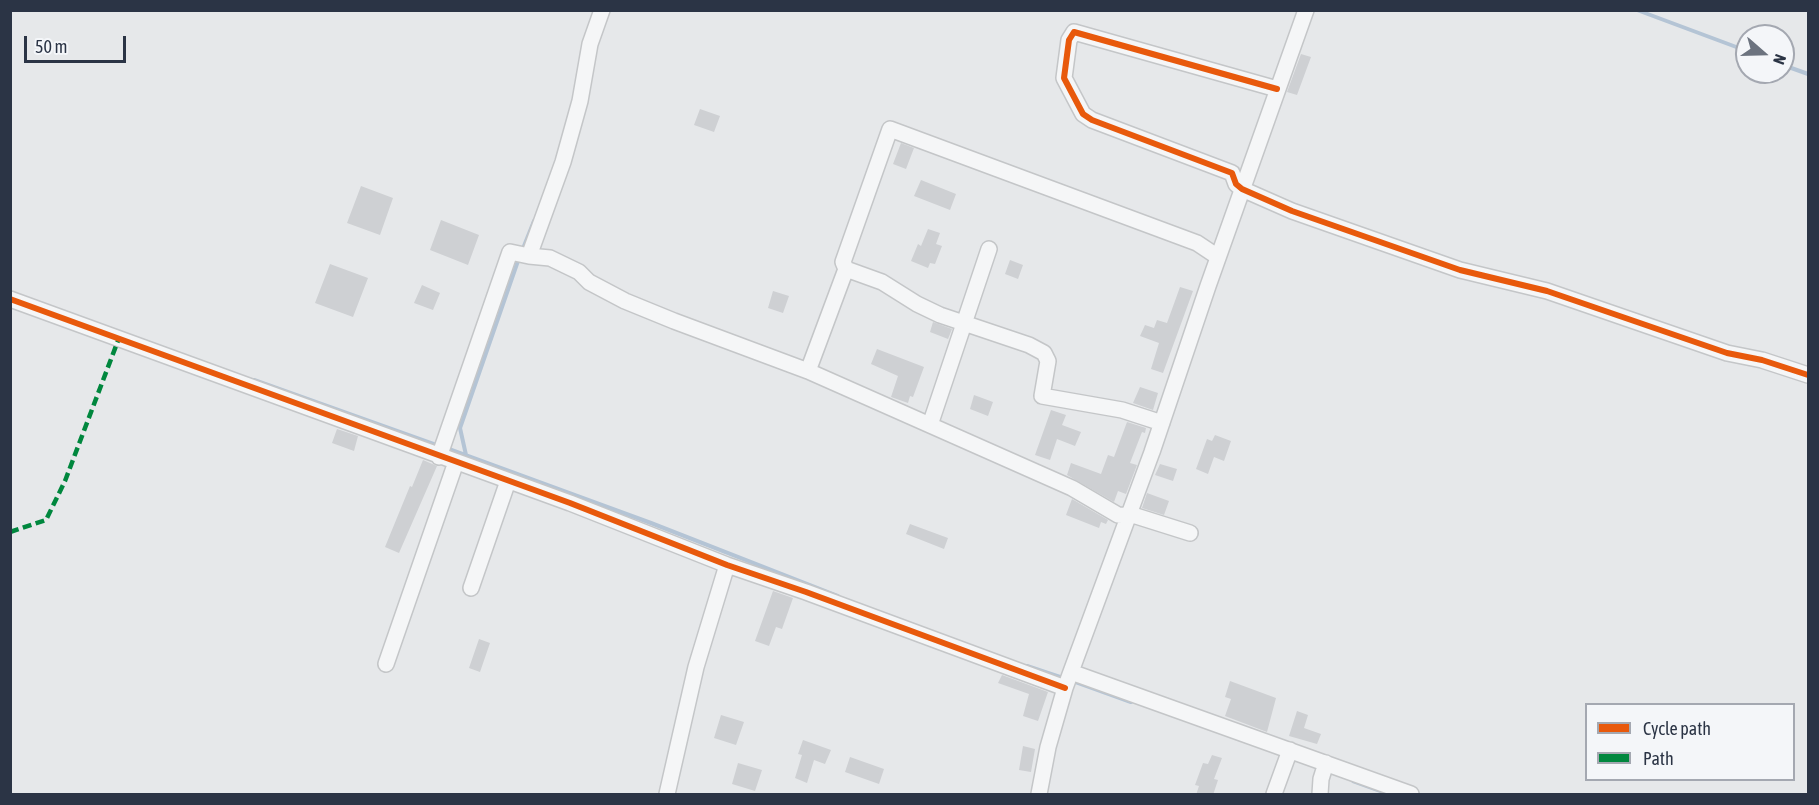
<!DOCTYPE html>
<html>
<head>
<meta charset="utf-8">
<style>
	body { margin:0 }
	#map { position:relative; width:1819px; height:805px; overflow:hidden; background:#e6e8ea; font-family:"Asap Condensed",sans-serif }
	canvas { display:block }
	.frame { position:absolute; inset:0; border:12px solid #2b3445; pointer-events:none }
	.legend { position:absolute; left:1585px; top:703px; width:210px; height:78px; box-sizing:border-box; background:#f4f6f9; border:2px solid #a4a8b1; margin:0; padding:8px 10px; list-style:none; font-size:18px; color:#2b3445 }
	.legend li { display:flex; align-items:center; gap:12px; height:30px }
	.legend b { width:30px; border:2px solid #a4a8b1 }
	.north { position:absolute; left:1735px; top:24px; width:60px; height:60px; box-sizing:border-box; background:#f4f6f9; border:2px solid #a4a8b1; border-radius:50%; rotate:110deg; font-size:16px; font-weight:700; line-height:24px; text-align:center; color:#2b3445 }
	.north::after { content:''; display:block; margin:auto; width:21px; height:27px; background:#6c737f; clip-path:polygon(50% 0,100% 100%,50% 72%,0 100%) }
	.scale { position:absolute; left:24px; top:36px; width:102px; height:27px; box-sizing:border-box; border:3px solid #2b3445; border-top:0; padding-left:8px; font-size:18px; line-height:21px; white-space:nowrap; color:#2b3445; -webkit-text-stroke:4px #f4f6f9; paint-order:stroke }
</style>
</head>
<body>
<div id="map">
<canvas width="1819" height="805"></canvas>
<div class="frame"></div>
<ul class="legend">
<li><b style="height:8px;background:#e8590c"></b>Cycle path</li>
<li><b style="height:8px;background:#00873e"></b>Path</li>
</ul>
<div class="north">N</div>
<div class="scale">50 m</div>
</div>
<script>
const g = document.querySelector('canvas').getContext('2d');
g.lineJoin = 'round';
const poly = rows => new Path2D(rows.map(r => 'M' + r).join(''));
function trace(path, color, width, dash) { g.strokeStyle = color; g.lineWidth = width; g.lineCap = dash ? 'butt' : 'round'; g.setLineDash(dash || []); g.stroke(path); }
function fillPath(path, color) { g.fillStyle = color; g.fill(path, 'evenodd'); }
const stream = poly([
	[1637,10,1747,51],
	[1783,65,1808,74],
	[522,251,534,221],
	[254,380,439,446],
	[446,448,651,523,838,596],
	[466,455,460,428,519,258],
	[1027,666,1066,679],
	[1073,681,1131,702],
	[1353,781,1389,794]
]);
const building = poly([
	[1301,54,1311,57,1297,95,1287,92],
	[700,109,720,116,714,132,694,125],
	[901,143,914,148,906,169,893,164],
	[921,180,956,194,950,210,914,196],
	[361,186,393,198,380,235,347,223],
	[441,220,479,235,468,265,430,250],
	[928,229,940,233,936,244,942,246,935,264,930,263,928,268,911,261,918,244,921,246],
	[1010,260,1023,265,1018,279,1005,274],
	[330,264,368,278,353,317,315,303],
	[422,285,440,293,433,310,414,303],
	[1180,287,1193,291,1163,373,1151,369,1159,343,1140,336,1145,325,1154,328,1157,320,1167,323],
	[773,291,789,296,783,313,768,308],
	[933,322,952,329,948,339,930,332],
	[877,349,924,367,913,397,910,396,908,403,891,397,898,376,871,364],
	[1140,387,1158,393,1153,410,1133,403],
	[974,395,993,402,988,416,970,409],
	[1051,410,1066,415,1062,425,1081,432,1075,446,1057,439,1050,460,1035,455],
	[1127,422,1146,428,1145,433,1142,432,1130,463,1137,465,1126,494,1118,491,1114,502,1067,475,1071,463,1101,474,1108,455,1114,457],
	[337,429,358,436,354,451,332,443],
	[1215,435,1231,441,1224,461,1214,457,1208,474,1196,469,1207,439,1212,441],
	[423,460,437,466,399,553,385,547,410,486,412,487],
	[1160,464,1177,469,1173,481,1155,475],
	[1147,493,1169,501,1164,515,1142,508],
	[1072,499,1108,520,1106,524,1101,522,1099,528,1066,515],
	[910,524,948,538,944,549,906,534],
	[773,591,793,598,782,629,776,627,769,646,755,641],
	[479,639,490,643,480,672,469,668],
	[1002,675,1048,692,1038,721,1023,716,1029,694,998,683],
	[1230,681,1276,698,1267,732,1225,716,1231,699,1225,697],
	[1297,711,1308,715,1304,728,1321,734,1317,744,1289,736],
	[721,715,744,722,736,745,714,738],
	[803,740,831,750,825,764,814,760,807,783,795,778,802,755,798,754],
	[1023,746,1035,749,1031,772,1019,770],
	[1212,755,1222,758,1214,779,1218,780,1213,795,1196,795,1199,786,1195,785,1203,763,1208,764],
	[850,757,884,769,879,784,845,772],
	[738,763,762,770,755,791,732,784]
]);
const street = poly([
	[1277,89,1074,32,1069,40,1064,78,1083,114,1092,120,1232,173,1236,184,1242,189,1292,211,1460,270,1547,291,1727,353,1762,360,1808,375],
	[529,256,550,258,579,272,589,282,625,301,674,321,808,371,1072,488,1118,515,1136,516,1190,533],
	[846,269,843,262,890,129,1197,243,1218,257],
	[10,299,570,503,727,565,806,592,1065,688],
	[808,371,846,269,882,282,917,304,940,315,1029,345,1044,353,1048,361,1042,396,1122,410,1162,423],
	[930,425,989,249],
	[439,457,510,252,529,256,563,162,580,101,590,44,602,10],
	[471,588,508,481],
	[386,664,456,462],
	[1071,672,1411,794],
	[667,794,696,667,727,565],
	[1039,794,1048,747,1065,688,1152,452,1208,286,1306,10],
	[1274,794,1290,750],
	[1320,794,1321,779,1326,763]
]);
const quiet = poly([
	[10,532,46,520,65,481,119,338]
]);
const cycleway = poly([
	[1277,89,1074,32,1069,40,1064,78,1083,114,1092,120,1232,173,1236,184,1242,189,1292,211,1460,270,1547,291,1727,353,1762,360,1808,375],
	[10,299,570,503,727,565,806,592,1065,688]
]);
trace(stream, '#b4c4d5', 4);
fillPath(building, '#ced0d3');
trace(street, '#c4c6c8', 18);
trace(street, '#f5f6f7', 15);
trace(quiet, '#00873e', 4.5, [9, 4.5]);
trace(cycleway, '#e8590c', 6);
</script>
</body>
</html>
